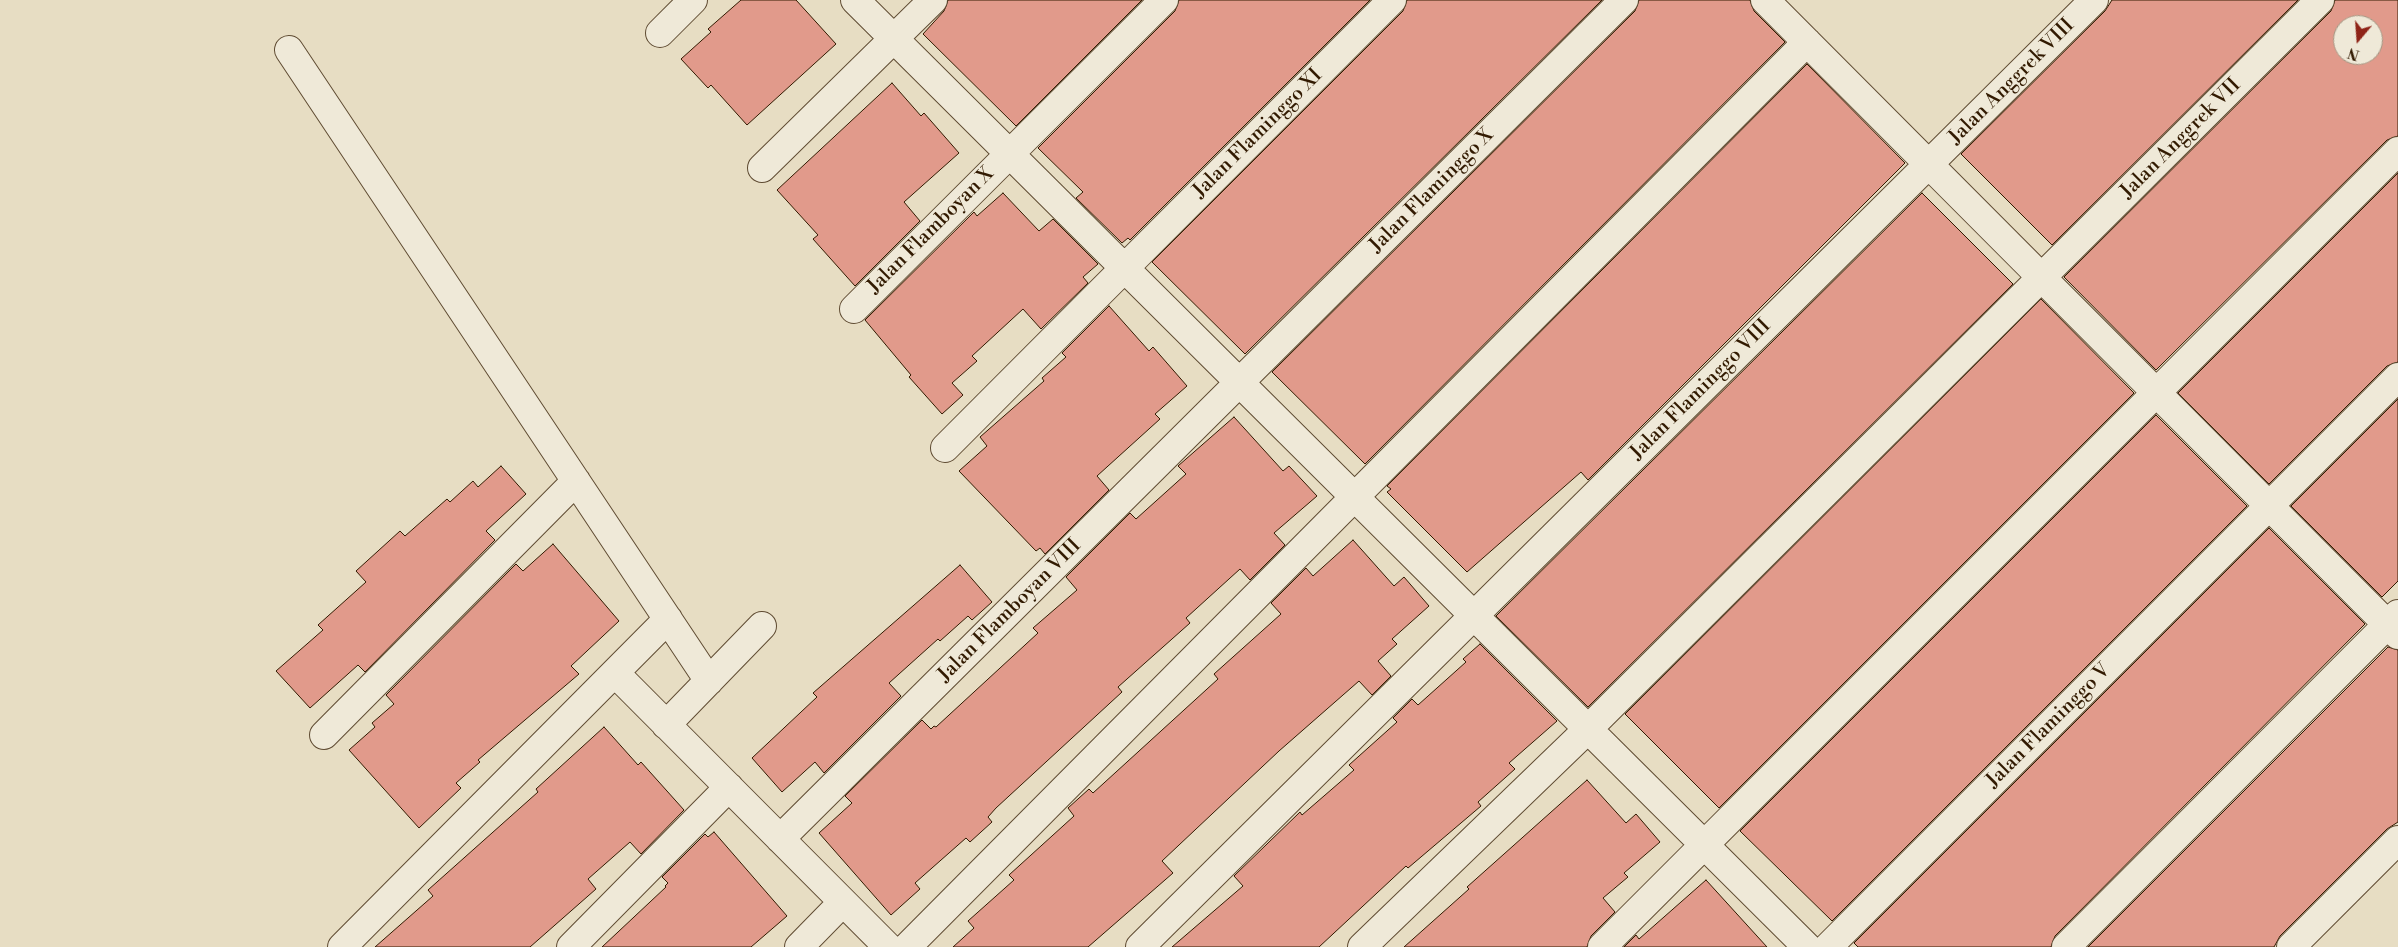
<!DOCTYPE html>
<html>
<head>
<meta charset="utf-8">
<style>
	body { margin:0 }
	#map { position:relative; width:2398px; height:947px; overflow:hidden; background:#e7ddc3; font-family:"Libre Bodoni",serif }
	canvas { display:block }
	.north { position:absolute; left:2333px; top:15px; width:50px; height:50px; box-sizing:border-box; background:#efe9d8; border:1px solid #a39682; border-radius:50%; rotate:198deg; font-size:14px; font-weight:700; line-height:20px; text-align:center; color:#321a01 }
	.north::after { content:''; display:block; margin:auto; width:18px; height:22px; background:#8f2418; clip-path:polygon(50% 0,100% 100%,50% 72%,0 100%) }
</style>
</head>
<body>
<div id="map">
<canvas width="2398" height="947"></canvas>
<div class="north">N</div>
</div>
<script>
const g = document.querySelector('canvas').getContext('2d');
g.lineJoin = 'round';
function fillPath(path, color) { g.fillStyle = color; g.fill(path, 'evenodd'); }
const poly = rows => new Path2D(rows.map(r => 'M' + r).join(''));
function trace(path, color, width, dash) { g.strokeStyle = color; g.lineWidth = width; g.lineCap = dash ? 'butt' : 'round'; g.setLineDash(dash || []); g.stroke(path); }
function label(font, color, halo, rows, align = 'center') {
  g.font = font + ' "Libre Bodoni",serif'; g.lineWidth = 4; g.setLineDash([]); g.textBaseline = 'middle'; g.strokeStyle = halo; g.fillStyle = color; for (const [text, x, y, turn = 0] of rows) {
    g.save(); g.translate(x, y); g.rotate((+turn || 0) * Math.PI / 180); g.textAlign = isNaN(turn) ? turn : align; if (halo) g.strokeText(text, 0, 0); g.fillText(text, 0, 0); g.restore();
  }
}
const building = poly([
	[741,0,796,0,836,44,747,125,711,85,708,88,681,59,711,32,708,29,741,0],
	[948,0,1142,0,1016,126,923,34,944,11,948,0],
	[1179,0,1370,0,1130,240,1128,238,1122,243,1076,198,1083,192,1038,148,1175,11,1179,0],
	[1407,0,1602,0,1245,354,1152,262,1403,11,1407,0],
	[1639,0,1750,0,1754,11,1785,42,1365,464,1272,372,1635,11,1639,0],
	[2112,0,2298,0,2052,245,1961,154,2105,11,2112,0],
	[2335,0,2398,0,2398,136,2387,140,2156,370,2064,277,2331,11,2335,0],
	[2343,25,2373,25,2373,55,2343,55,2343,25],
	[1807,64,1905,163,1588,480,1581,472,1467,572,1387,492,1391,489,1387,486,1807,64],
	[892,83,921,116,924,113,959,153,904,202,920,221,855,286,813,239,818,235,777,190,892,83],
	[2398,173,2398,362,2387,366,2269,484,2178,393,2398,173],
	[1003,193,1039,231,1053,219,1098,264,1083,277,1088,283,1041,329,1023,309,972,356,977,361,952,383,963,395,942,414,909,377,911,375,865,320,974,212,977,216,1003,193],
	[1922,193,2013,284,1588,707,1496,616,1922,193],
	[2041,299,2134,393,1719,808,1625,714,2041,299],
	[1109,306,1149,351,1153,347,1187,386,1155,414,1160,419,1097,476,1109,490,1045,554,1040,548,1036,551,959,471,987,446,980,437,1044,381,1042,378,1066,357,1062,353,1109,306],
	[2398,399,2398,581,2382,597,2291,506,2398,399],
	[2156,415,2247,506,1832,921,1740,831,2156,415],
	[1234,417,1283,471,1289,466,1317,496,1274,533,1285,545,1250,580,1240,569,1186,618,1190,623,1118,687,1122,692,996,808,988,817,992,822,970,842,966,838,915,883,920,889,891,915,819,833,852,803,845,796,922,720,931,729,934,726,936,727,1038,633,1033,628,1077,590,1066,577,1130,513,1136,519,1186,474,1178,466,1234,417],
	[501,466,526,494,486,531,495,540,365,672,358,665,310,708,276,671,323,630,318,625,366,582,356,571,400,531,405,536,447,499,450,502,473,481,478,487,501,466],
	[2269,528,2365,624,2055,936,2051,947,1858,947,1854,943,2269,528],
	[1353,540,1394,586,1404,577,1429,606,1392,639,1397,644,1378,661,1391,676,1372,695,1359,681,1279,751,1162,861,1173,873,1088,947,953,947,974,928,968,921,1014,880,1009,875,1074,816,1068,808,1089,789,1093,793,1218,679,1214,674,1281,614,1271,603,1306,568,1313,576,1353,540],
	[553,544,619,621,571,666,579,674,478,760,480,762,456,783,461,788,419,828,349,750,375,727,372,723,394,704,386,695,516,564,523,571,553,544],
	[960,565,992,602,972,620,968,616,940,641,938,639,889,683,901,696,824,773,815,762,782,792,752,758,817,697,813,693,960,565],
	[1480,644,1557,721,1509,763,1515,769,1478,802,1481,806,1408,868,1406,866,1319,947,1172,947,1243,886,1234,876,1300,812,1302,815,1354,770,1349,765,1397,722,1393,718,1412,699,1418,705,1466,662,1463,659,1480,644],
	[2388,647,2398,650,2398,822,2387,829,2280,936,2274,947,2088,947,2388,647],
	[604,727,638,765,641,762,684,810,641,854,630,842,588,879,596,889,530,947,375,947,433,896,428,890,538,792,536,789,604,727],
	[1587,780,1626,823,1636,814,1660,842,1624,873,1628,877,1603,898,1615,912,1591,936,1587,947,1404,947,1469,889,1467,887,1587,780],
	[714,832,787,916,751,947,602,947,666,887,665,886,668,883,662,877,705,834,708,837,714,832],
	[1706,880,1767,947,1624,947,1636,935,1639,939,1706,880]
]);
const minor = poly([
	[855,0,1807,947],
	[1765,0,2398,635],
	[660,33,693,0],
	[289,50,709,681],
	[762,168,933,0],
	[854,309,1164,0],
	[945,448,1392,0],
	[615,673,888,947],
	[666,725,762,626],
	[324,735,576,481],
	[780,839,1624,0],
	[342,947,668,619],
	[571,947,729,787],
	[799,947,843,902],
	[907,947,1807,42],
	[1140,947,2094,0],
	[1362,947,1588,729,2320,0],
	[1602,947,2398,151],
	[1828,947,2398,377],
	[2066,947,2398,614],
	[2291,947,2398,840]
]);
const streetNames = [
	["Jalan Anggrek VIII",2012,82,-45],
	["Jalan Flaminggo XI",1258,134,-45],
	["Jalan Anggrek VII",2181,139,-45],
	["Jalan Flaminggo X",1432,191,-45],
	["Jalan Flamboyan X",931,231,-45],
	["Jalan Flaminggo VIII",1701,390,-45],
	["Jalan Flamboyan VIII",1010,611,-45],
	["Jalan Flaminggo V",2049,726,-45]
];
fillPath(building, '#e19a8b');
trace(building, '#321a01', 1);
trace(minor, '#5f4b32', 30);
trace(minor, '#efe9d8', 28);
label('20px', '#321a01', '#efe9d8', streetNames);
</script>
</body>
</html>
